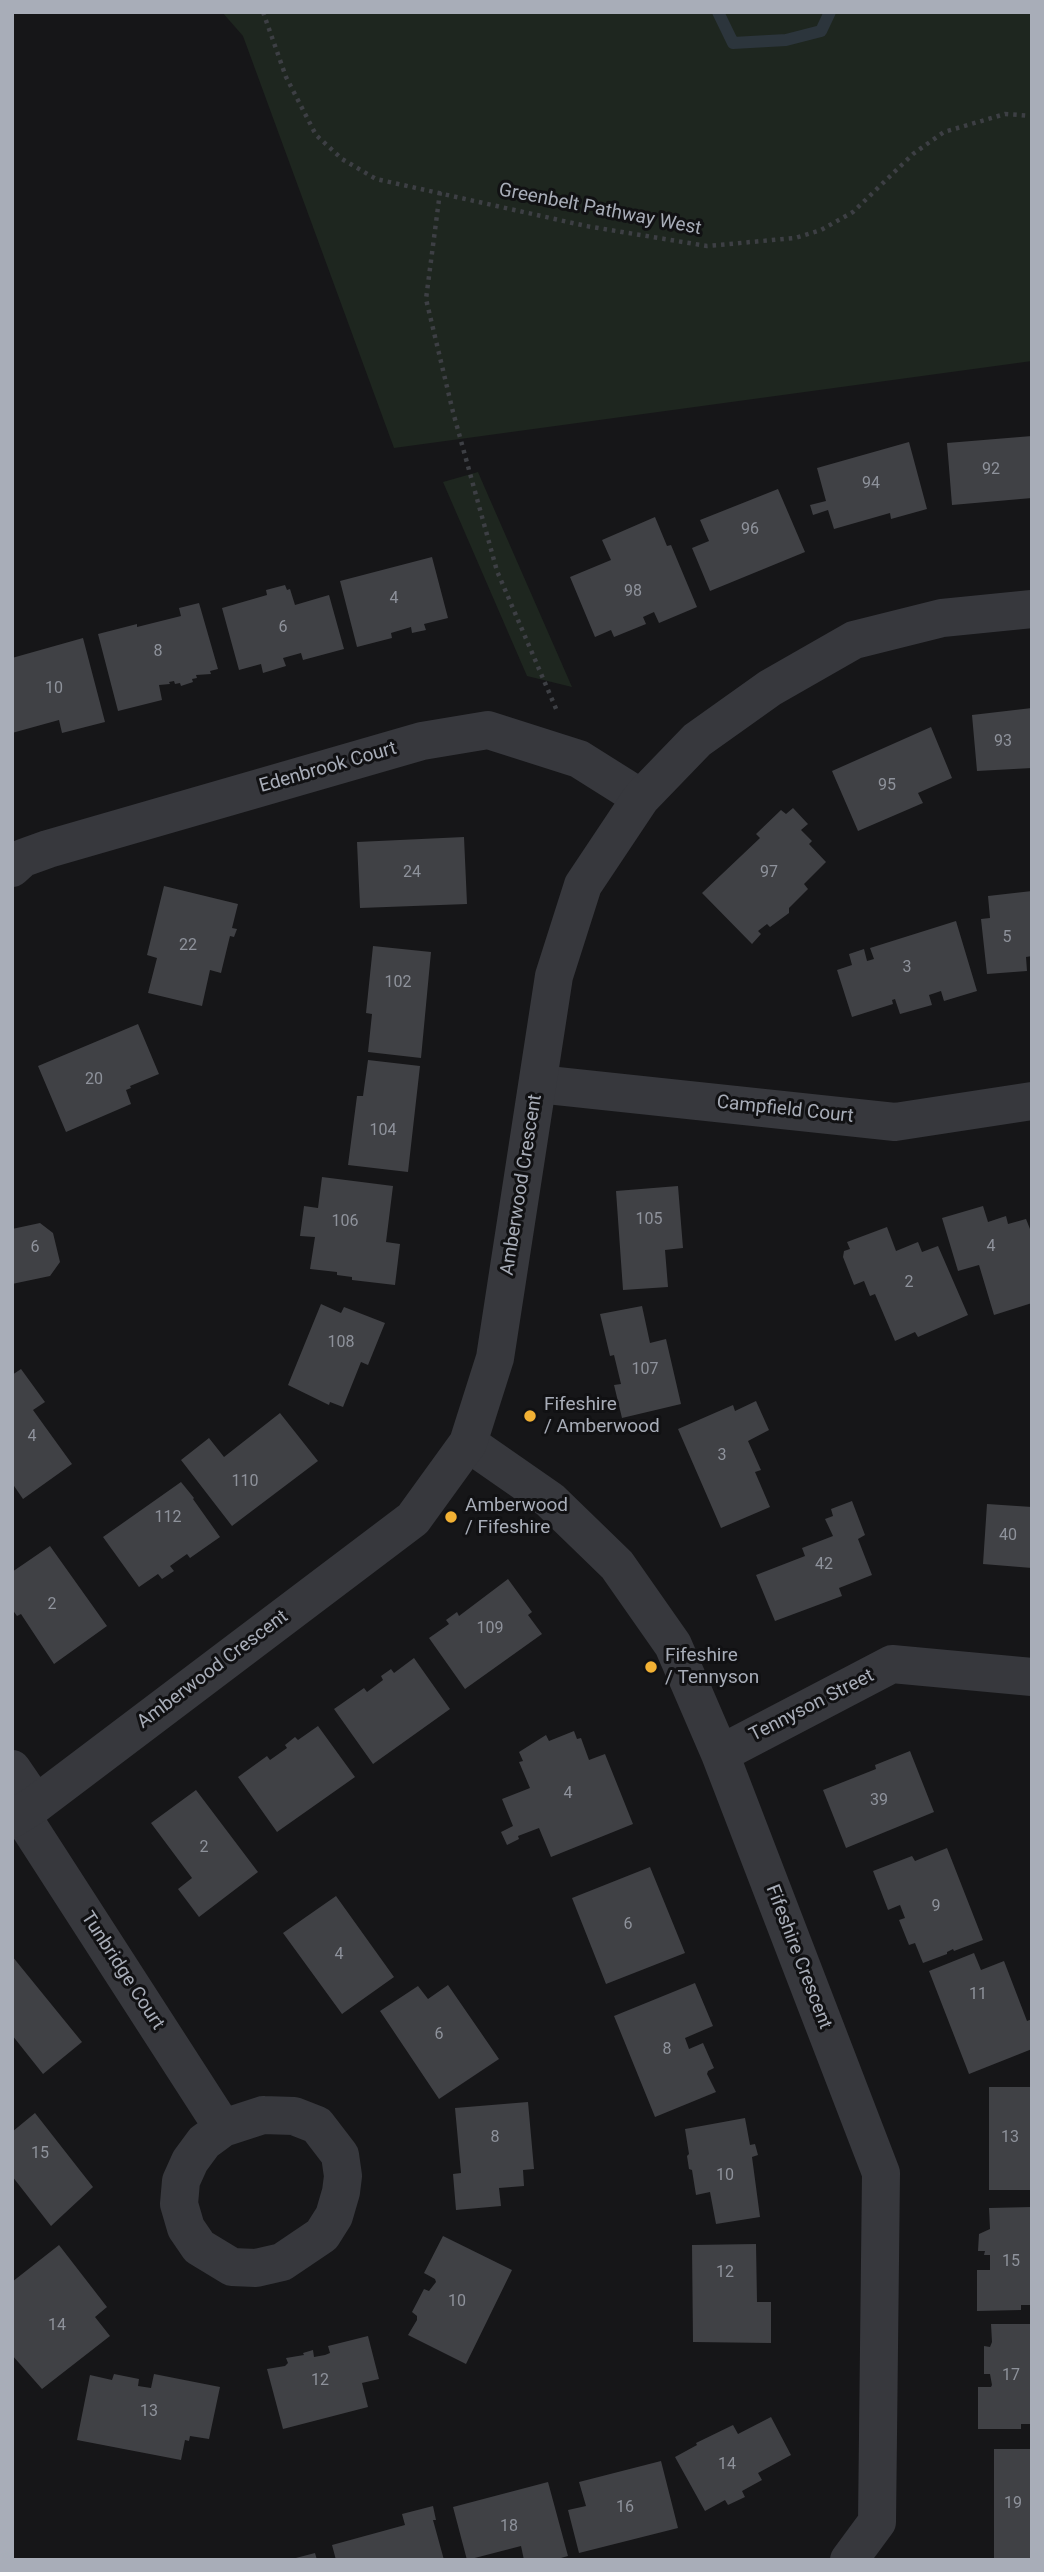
<!DOCTYPE html>
<html>
<head>
<meta charset="utf-8">
<style>
	body { margin:0 }
	#map { position:relative; width:1044px; height:2572px; overflow:hidden; background:#161618; font-family:Roboto,sans-serif }
	canvas { display:block }
	.frame { position:absolute; inset:0; border:14px solid #a8adb8; pointer-events:none }
</style>
</head>
<body>
<div id="map">
<canvas width="1044" height="2572"></canvas>
<div class="frame"></div>
</div>
<script>
const g = document.querySelector('canvas').getContext('2d');
g.lineJoin = 'round';
function fillPath(path, color) { g.fillStyle = color; g.fill(path, 'evenodd'); }
const poly = rows => new Path2D(rows.map(r => 'M' + r).join(''));
function trace(path, color, width, dash) { g.strokeStyle = color; g.lineWidth = width; g.lineCap = dash ? 'butt' : 'round'; g.setLineDash(dash || []); g.stroke(path); }
function label(font, color, halo, rows, align = 'center') {
  g.font = font + ' Roboto,sans-serif'; g.lineWidth = 6; g.setLineDash([]); g.textBaseline = 'middle'; g.strokeStyle = halo; g.fillStyle = color; for (const [text, x, y, turn = 0] of rows) {
    g.save(); g.translate(x, y); g.rotate((+turn || 0) * Math.PI / 180); g.textAlign = isNaN(turn) ? turn : align; if (halo) g.strokeText(text, 0, 0); g.fillText(text, 0, 0); g.restore();
  }
}
const green = poly([
	[222,12,1032,12,1032,361,394,448,243,36],
	[478,472,484,486,572,687,527,676,443,482]
]);
const stream = poly([
	[718,12,733,43,786,40,821,31,830,12]
]);
const building = poly([
	[1032,436,1032,498,952,505,947,443],
	[909,442,927,509,891,519,890,513,834,529,828,510,813,515,810,505,826,501,817,468],
	[778,489,805,552,710,591,692,548,709,541,700,520],
	[655,517,667,546,671,545,697,607,659,623,654,612,643,617,646,624,614,637,611,630,595,637,570,577,611,560,602,540],
	[432,557,448,618,424,624,426,630,412,633,411,627,391,633,392,638,357,647,340,581],
	[285,585,287,590,290,589,295,605,329,595,344,649,303,660,301,653,283,658,286,666,263,673,261,664,239,670,222,608,267,595,266,590],
	[199,603,218,669,210,671,211,674,196,675,197,678,192,679,193,682,181,686,180,683,175,684,174,681,169,682,170,684,159,685,162,700,118,711,98,634,137,624,137,627,181,616,179,608],
	[83,638,105,722,62,733,59,720,12,733,12,658],
	[1032,708,1032,768,977,771,972,715],
	[931,727,952,778,918,793,923,803,858,831,832,771],
	[793,808,808,824,801,830,812,841,809,844,826,862,804,884,808,889,789,908,789,913,770,927,767,924,758,931,761,934,752,944,702,893,760,838,756,834,781,810,786,814],
	[464,837,467,904,360,908,357,842],
	[164,886,238,904,232,928,237,929,234,937,230,936,221,973,210,970,202,1006,148,993,157,958,147,955],
	[1032,891,1032,956,1026,957,1027,971,987,974,981,919,990,918,988,896],
	[956,921,977,991,944,1001,941,991,929,995,932,1005,900,1014,895,999,892,1000,893,1004,852,1017,837,970,852,965,849,954,864,949,867,961,874,959,870,948],
	[373,946,431,952,421,1058,368,1052,372,1014,366,1013],
	[138,1024,159,1074,130,1086,131,1088,126,1090,131,1104,66,1132,38,1066],
	[368,1060,420,1066,408,1172,348,1165,357,1096,363,1096],
	[322,1177,393,1186,386,1242,400,1244,395,1285,352,1280,352,1277,337,1275,337,1272,310,1269,315,1237,300,1236,304,1206,318,1208],
	[678,1186,683,1248,665,1250,668,1287,623,1290,616,1191],
	[983,1206,988,1222,1006,1216,1008,1224,1026,1219,1030,1229,1032,1228,1032,1303,994,1315,979,1265,958,1271,942,1218],
	[40,1223,53,1233,60,1262,50,1276,12,1284,12,1229],
	[887,1227,896,1251,918,1242,922,1252,938,1246,968,1315,918,1337,915,1332,895,1341,875,1294,870,1296,864,1281,854,1285,843,1257,844,1251,850,1249,847,1242],
	[321,1304,341,1313,344,1307,385,1323,368,1365,361,1362,343,1407,330,1402,329,1405,288,1385],
	[642,1306,650,1343,666,1339,681,1404,622,1418,614,1385,621,1384,614,1355,610,1356,600,1314],
	[21,1369,45,1402,33,1410,72,1464,23,1499,12,1483,12,1375],
	[756,1401,769,1430,748,1441,761,1470,755,1472,770,1507,721,1528,678,1429,733,1405,735,1411],
	[280,1413,318,1461,232,1526,181,1460,209,1438,224,1457],
	[181,1482,194,1498,193,1499,220,1537,190,1558,187,1554,170,1566,174,1571,162,1579,158,1574,139,1587,103,1537],
	[852,1501,865,1535,858,1539,872,1575,839,1588,842,1596,775,1621,756,1575,805,1556,802,1548,833,1536,825,1519,833,1516,831,1509],
	[987,1504,1032,1507,1032,1568,983,1564],
	[50,1546,107,1626,54,1664,21,1614,17,1616,12,1609,12,1572],
	[508,1579,532,1612,528,1615,542,1634,465,1689,429,1638,449,1624,446,1620,457,1612,459,1616],
	[414,1658,450,1709,373,1764,334,1709,364,1688,367,1692,383,1680,381,1676,391,1669,394,1673],
	[318,1726,355,1777,277,1832,238,1777,267,1756,270,1760,287,1748,285,1745,295,1737,298,1740],
	[574,1731,577,1739,581,1738,589,1760,605,1754,633,1824,551,1857,539,1828,518,1836,519,1839,507,1845,501,1832,513,1826,502,1799,530,1788,519,1762,523,1761,519,1752,546,1735,549,1741],
	[910,1751,934,1812,846,1848,823,1790,876,1769,875,1765],
	[196,1790,258,1872,199,1917,178,1889,192,1878,151,1823],
	[947,1848,983,1940,954,1951,953,1949,947,1952,947,1954,923,1963,915,1943,909,1945,899,1920,905,1918,900,1905,888,1910,873,1871,912,1856,915,1861],
	[650,1867,685,1953,606,1984,572,1898],
	[336,1896,394,1977,342,2014,283,1933],
	[974,1953,981,1970,1004,1961,1027,2021,1032,2019,1032,2049,969,2074,929,1971],
	[12,1956,82,2042,43,2074,12,2035],
	[695,1983,713,2026,685,2038,689,2049,703,2043,714,2068,708,2071,707,2074,716,2092,655,2117,614,2016],
	[448,1985,499,2059,439,2099,380,2011,418,1986,428,1999],
	[989,2087,1032,2087,1032,2190,989,2190],
	[528,2102,534,2169,523,2170,524,2186,499,2188,501,2206,456,2210,453,2174,461,2173,455,2108],
	[35,2113,93,2187,51,2226,12,2176,12,2132],
	[745,2118,750,2145,755,2144,758,2155,752,2157,760,2217,716,2224,710,2192,696,2195,692,2170,689,2169,687,2156,689,2154,685,2129],
	[1032,2207,1032,2305,1021,2305,1021,2310,977,2311,977,2270,990,2270,990,2255,984,2255,985,2251,978,2251,979,2234,990,2229,989,2208],
	[443,2236,512,2270,466,2364,408,2335,417,2320,417,2316,412,2312,424,2289,429,2291,436,2282,435,2279,424,2273],
	[756,2244,757,2302,771,2302,771,2343,693,2342,692,2245],
	[59,2245,107,2307,95,2317,110,2336,42,2389,12,2355,12,2282],
	[991,2324,1032,2324,1032,2424,1021,2424,1021,2429,978,2429,978,2387,991,2387,992,2385,990,2374,984,2374,984,2346,990,2347,992,2342],
	[368,2336,379,2379,362,2383,368,2407,283,2429,267,2369,285,2366,288,2363,286,2358,304,2355,303,2353,313,2350,314,2357,325,2355,330,2353,328,2346],
	[114,2374,139,2379,138,2386,151,2388,154,2374,220,2387,209,2439,190,2436,189,2441,185,2440,181,2460,77,2440,90,2375,112,2380],
	[771,2417,791,2455,758,2473,762,2480,742,2491,745,2497,728,2505,725,2500,705,2511,675,2457,697,2445,696,2443,733,2425,738,2434],
	[994,2449,1032,2449,1032,2558,994,2558],
	[661,2461,678,2528,579,2553,568,2510,586,2506,579,2482],
	[548,2482,568,2556,554,2560,524,2560,521,2546,467,2560,453,2507],
	[433,2506,436,2520,433,2520,444,2560,336,2560,332,2545,405,2525,402,2514],
	[315,2553,317,2560,292,2560,292,2559]
]);
const path = poly([
	[263,12,286,77,316,135,342,159,376,179,586,226,707,246,795,238,821,230,853,212,913,154,944,132,1005,114,1032,116],
	[440,192,426,299,453,412,497,571,557,711]
]);
const minor = poly([
	[12,868,23,858,48,849,422,741,488,730,579,759,641,798],
	[538,1084,895,1122,1032,1101],
	[468,1443,550,1500,617,1565,673,1645,720,1754,881,2173,877,2522,849,2560],
	[720,1754,892,1664,1032,1677],
	[12,1769,36,1804],
	[20,1813,223,2128],
	[263,2115,294,2116,317,2125,340,2155,343,2176,341,2192,334,2216,322,2235,282,2262,256,2268,232,2267,199,2247,186,2228,179,2204,181,2181,190,2161,204,2142,223,2128,263,2115]
]);
const tertiary = poly([
	[12,1819,36,1804,413,1519,468,1443,495,1358,554,976,583,885,641,798,697,740,770,688,854,640,942,618,1032,609]
]);
const markers = [
	[530,1416,7,"#f2b134"],
	[451,1517,7,"#f2b134"],
	[651,1667,7,"#f2b134"]
];
const numberNames = [
	["92",991,470],
	["94",871,484],
	["96",750,530],
	["98",633,592],
	["4",394,599],
	["6",283,628],
	["8",158,652],
	["10",54,689],
	["93",1003,742],
	["95",887,786],
	["24",412,873],
	["97",769,873],
	["5",1007,938],
	["22",188,946],
	["3",907,968],
	["102",398,983],
	["20",94,1080],
	["104",383,1131],
	["105",649,1220],
	["106",345,1222],
	["4",991,1247],
	["6",35,1248],
	["2",909,1283],
	["108",341,1343],
	["107",645,1370],
	["4",32,1437],
	["3",722,1456],
	["110",245,1482],
	["112",168,1518],
	["40",1008,1536],
	["42",824,1565],
	["2",52,1605],
	["109",490,1629],
	["4",568,1794],
	["39",879,1801],
	["2",204,1848],
	["9",936,1907],
	["6",628,1925],
	["4",339,1955],
	["11",978,1995],
	["6",439,2035],
	["8",667,2050],
	["8",495,2138],
	["13",1010,2138],
	["15",40,2154],
	["10",725,2176],
	["15",1011,2262],
	["12",725,2273],
	["10",457,2302],
	["14",57,2326],
	["17",1011,2376],
	["12",320,2381],
	["13",149,2412],
	["14",727,2465],
	["19",1013,2504],
	["16",625,2508],
	["18",509,2527]
];
const streetNames = [
	["Greenbelt Pathway West",600,210,11],
	["Edenbrook Court",328,768,-16],
	["Campfield Court",785,1110,6],
	["Amberwood Crescent",522,1185,-81],
	["Amberwood Crescent",213,1670,-37],
	["Tennyson Street",812,1706,-27],
	["Fifeshire Crescent",798,1957,69],
	["Tunbridge Court",122,1971,57]
];
const poiNames = [
	["Fifeshire",544,1405],
	["/ Amberwood",544,1427],
	["Amberwood",465,1506],
	["/ Fifeshire",465,1528],
	["Fifeshire",665,1656],
	["/ Tennyson",665,1678]
];
fillPath(green, '#1e261f');
trace(stream, '#2c353c', 12);
fillPath(building, '#404145');
trace(path, '#3d3f44', 4.5, [3.5, 5]);
trace(minor, '#37383d', 38);
trace(tertiary, '#37383d', 38);
for (const [x, y, r, color] of markers) { const dot = new Path2D(); dot.arc(x, y, r, 0, 2 * Math.PI); g.fillStyle = color; g.fill(dot); trace(dot, '#111113', 2.5); }
label('16px', '#8e929b', null, numberNames);
label('19px', '#a8adb8', '#111113', streetNames);
label('19px', '#a8adb8', '#111113', poiNames, 'left');
</script>
</body>
</html>
